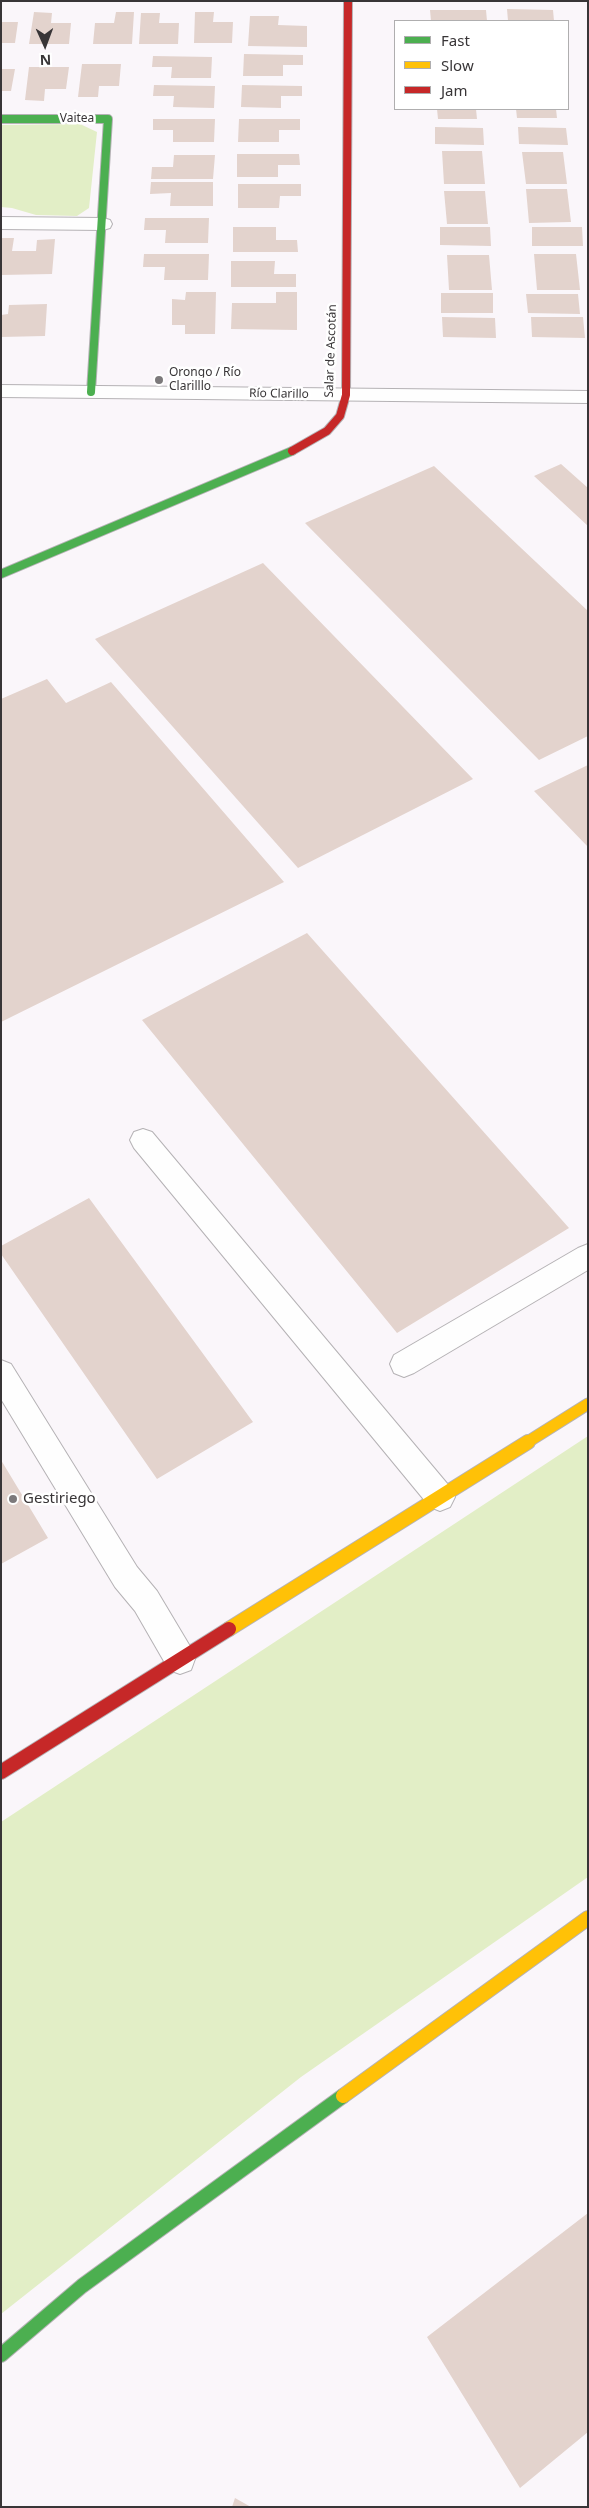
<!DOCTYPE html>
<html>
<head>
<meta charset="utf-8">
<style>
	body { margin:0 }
	#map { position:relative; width:589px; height:2508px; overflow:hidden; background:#faf6fa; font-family:"Noto Sans",sans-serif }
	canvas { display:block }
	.frame { position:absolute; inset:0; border:2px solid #383537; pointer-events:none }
	.legend { position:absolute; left:394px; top:20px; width:175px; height:90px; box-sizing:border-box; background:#fff; border:1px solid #afaeaf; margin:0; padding:6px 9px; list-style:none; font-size:15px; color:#383537 }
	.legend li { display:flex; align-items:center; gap:10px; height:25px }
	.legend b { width:25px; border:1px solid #afaeaf }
	.north { position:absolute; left:20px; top:20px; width:50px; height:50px; -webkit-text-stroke:4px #fff; paint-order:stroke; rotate:178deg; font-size:14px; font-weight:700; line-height:20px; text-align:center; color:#383537 }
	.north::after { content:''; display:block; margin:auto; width:18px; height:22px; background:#383537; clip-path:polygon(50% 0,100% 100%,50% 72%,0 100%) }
</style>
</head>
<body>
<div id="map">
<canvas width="589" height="2508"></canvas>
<div class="frame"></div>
<ul class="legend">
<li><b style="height:6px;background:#4caf50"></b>Fast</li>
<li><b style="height:6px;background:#ffc107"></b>Slow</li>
<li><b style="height:6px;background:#c62828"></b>Jam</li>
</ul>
<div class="north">N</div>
</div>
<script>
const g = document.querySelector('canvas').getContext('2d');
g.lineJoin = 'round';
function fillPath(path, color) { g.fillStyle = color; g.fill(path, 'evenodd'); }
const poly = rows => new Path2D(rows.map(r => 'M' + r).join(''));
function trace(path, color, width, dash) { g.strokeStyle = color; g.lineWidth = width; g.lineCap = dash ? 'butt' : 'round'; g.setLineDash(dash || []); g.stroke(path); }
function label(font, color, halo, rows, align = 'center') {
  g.font = font + ' "Noto Sans",sans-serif'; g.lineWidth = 5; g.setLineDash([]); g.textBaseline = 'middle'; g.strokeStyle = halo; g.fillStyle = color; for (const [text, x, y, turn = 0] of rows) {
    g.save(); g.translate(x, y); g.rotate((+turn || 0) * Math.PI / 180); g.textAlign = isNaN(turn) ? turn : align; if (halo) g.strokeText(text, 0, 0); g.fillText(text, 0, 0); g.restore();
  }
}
const green = poly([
	[80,124,97,132,89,208,77,216,36,215,12,208,1,207,1,125],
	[588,1436,588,1877,301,2077,1,2314,1,1822]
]);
const building = poly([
	[507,9,553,10,554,21,508,21],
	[430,10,486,10,487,21,431,21],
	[34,12,52,13,51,23,71,23,69,44,29,44],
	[116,12,134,12,132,44,93,44,95,23,114,23],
	[195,12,214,12,213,22,233,22,232,43,194,43],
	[141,13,160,13,159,23,179,23,178,44,139,44],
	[250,16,279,16,278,25,307,26,307,47,248,46],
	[1,22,18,22,15,43,1,43],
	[244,54,303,55,303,65,283,65,283,76,243,76],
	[153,56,212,57,211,78,171,78,172,67,152,67],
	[82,64,121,64,119,86,99,86,98,97,78,97],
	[29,67,69,67,66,89,45,89,44,101,25,100],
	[1,69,15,69,11,91,1,91],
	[154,85,215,86,214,108,173,107,174,96,153,96],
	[242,85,302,86,302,96,281,96,281,108,241,107],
	[437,109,476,109,477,119,438,119],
	[516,109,556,109,557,118,517,118],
	[153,119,215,119,214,142,173,142,173,130,153,130],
	[239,119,300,119,300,130,279,130,279,142,238,142],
	[435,127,483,128,484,145,435,144],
	[518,127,566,128,568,145,519,144],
	[442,151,482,151,485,184,444,184],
	[522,152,563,152,567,184,526,184],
	[237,154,299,154,300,165,278,165,278,177,237,177],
	[174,155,215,155,213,179,151,179,152,167,173,167],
	[151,182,213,182,213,206,170,206,171,193,150,194],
	[238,184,301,184,301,196,280,196,279,208,238,208],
	[526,189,567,189,571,222,529,223],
	[444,191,485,191,488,224,447,224],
	[145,218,209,218,208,243,165,243,166,230,144,230],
	[233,227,276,227,276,240,297,240,298,252,233,252],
	[440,227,490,227,491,246,440,245],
	[532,227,582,227,583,246,532,246],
	[1,238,14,238,12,251,36,251,37,240,55,239,52,274,1,275],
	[144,254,209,254,208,280,164,280,165,267,143,267],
	[534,254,576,254,580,290,537,290],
	[447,255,489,255,492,290,449,290],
	[231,261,275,261,274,274,296,274,296,287,231,287],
	[186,292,216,292,215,334,185,334,185,325,172,325,172,299,185,300],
	[276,292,297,292,297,330,231,329,232,303,276,303],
	[441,293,493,293,493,313,441,313],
	[526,294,578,294,580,314,528,313],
	[47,304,45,336,1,337,1,315,8,314,9,305],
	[442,317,495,318,496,338,443,337],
	[531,317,583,317,585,338,532,337],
	[561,464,588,488,588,526,534,476],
	[434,466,588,611,588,736,539,760,305,523],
	[263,563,473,779,298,868,95,639],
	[47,679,66,703,111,682,284,882,1,1022,1,699],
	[588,765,588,847,534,791],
	[307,933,569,1228,397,1333,142,1020],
	[89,1198,253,1422,157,1479,1,1254,1,1246],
	[1,1460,48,1538,1,1564],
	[588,2213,588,2432,520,2488,427,2337],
	[235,2498,251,2507,232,2507]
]);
const lane = poly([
	[143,1129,152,1132,450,1487,455,1497,450,1507,440,1511,430,1507,134,1148,130,1140,134,1132,143,1129],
	[588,1244,588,1270,414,1373,404,1377,394,1373,390,1364,394,1355,578,1248,588,1244],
	[1,1360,11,1364,137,1567,157,1591,191,1648,195,1659,191,1670,180,1674,169,1670,135,1611,115,1587,1,1399,1,1360]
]);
const street = poly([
	[1,217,103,218,110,220,112,224,110,228,103,230,1,229,1,217],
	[1,385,588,391,588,403,1,397,1,385]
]);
const fastFar1 = poly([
	[1,119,108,119,91,392],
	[1,574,292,451]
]);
const fast = poly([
	[1,2355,82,2286,343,2096]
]);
const slowFar1 = poly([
	[526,1443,588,1404]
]);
const slow = poly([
	[229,1629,528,1442],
	[343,2096,588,1918]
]);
const jamFar1 = poly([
	[292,451,327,431,340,416,346,395,348,1]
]);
const jam = poly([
	[1,1772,229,1629]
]);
const markers = [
	[159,380,5,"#7c797b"],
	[13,1499,5,"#7c797b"]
];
const farStreetnames = [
	["Vaitea",77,119],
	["Salar de Ascotán",331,351,-88],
	["Río Clarillo",279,394,1]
];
const farPoinames = [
	["Orongo / Río",169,373],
	["Clarilllo",169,387]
];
const poiNames = [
	["Gestiriego",23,1499]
];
fillPath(green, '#e2eec6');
fillPath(building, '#e3d3cd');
trace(lane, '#b5b2b5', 2);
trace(street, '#b5b2b5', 2);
trace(fastFar1, '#b5b2b5', 10);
trace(fast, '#b5b2b5', 16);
trace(slowFar1, '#b5b2b5', 13);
trace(slow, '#b5b2b5', 16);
trace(jamFar1, '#b5b2b5', 10);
trace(jam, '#b5b2b5', 16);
fillPath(lane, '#fefefe');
fillPath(street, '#fefefe');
trace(fastFar1, '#4caf50', 8);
trace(fast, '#4caf50', 14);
trace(slowFar1, '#ffc107', 11);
trace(slow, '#ffc107', 14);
trace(jamFar1, '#c62828', 8);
trace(jam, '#c62828', 14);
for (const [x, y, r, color] of markers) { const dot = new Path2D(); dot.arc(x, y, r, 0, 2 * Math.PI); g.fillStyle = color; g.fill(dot); trace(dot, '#fff', 2); }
label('12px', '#383537', '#fff', farStreetnames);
label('12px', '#383537', '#fff', farPoinames, 'left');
label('15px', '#383537', '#fff', poiNames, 'left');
</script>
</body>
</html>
